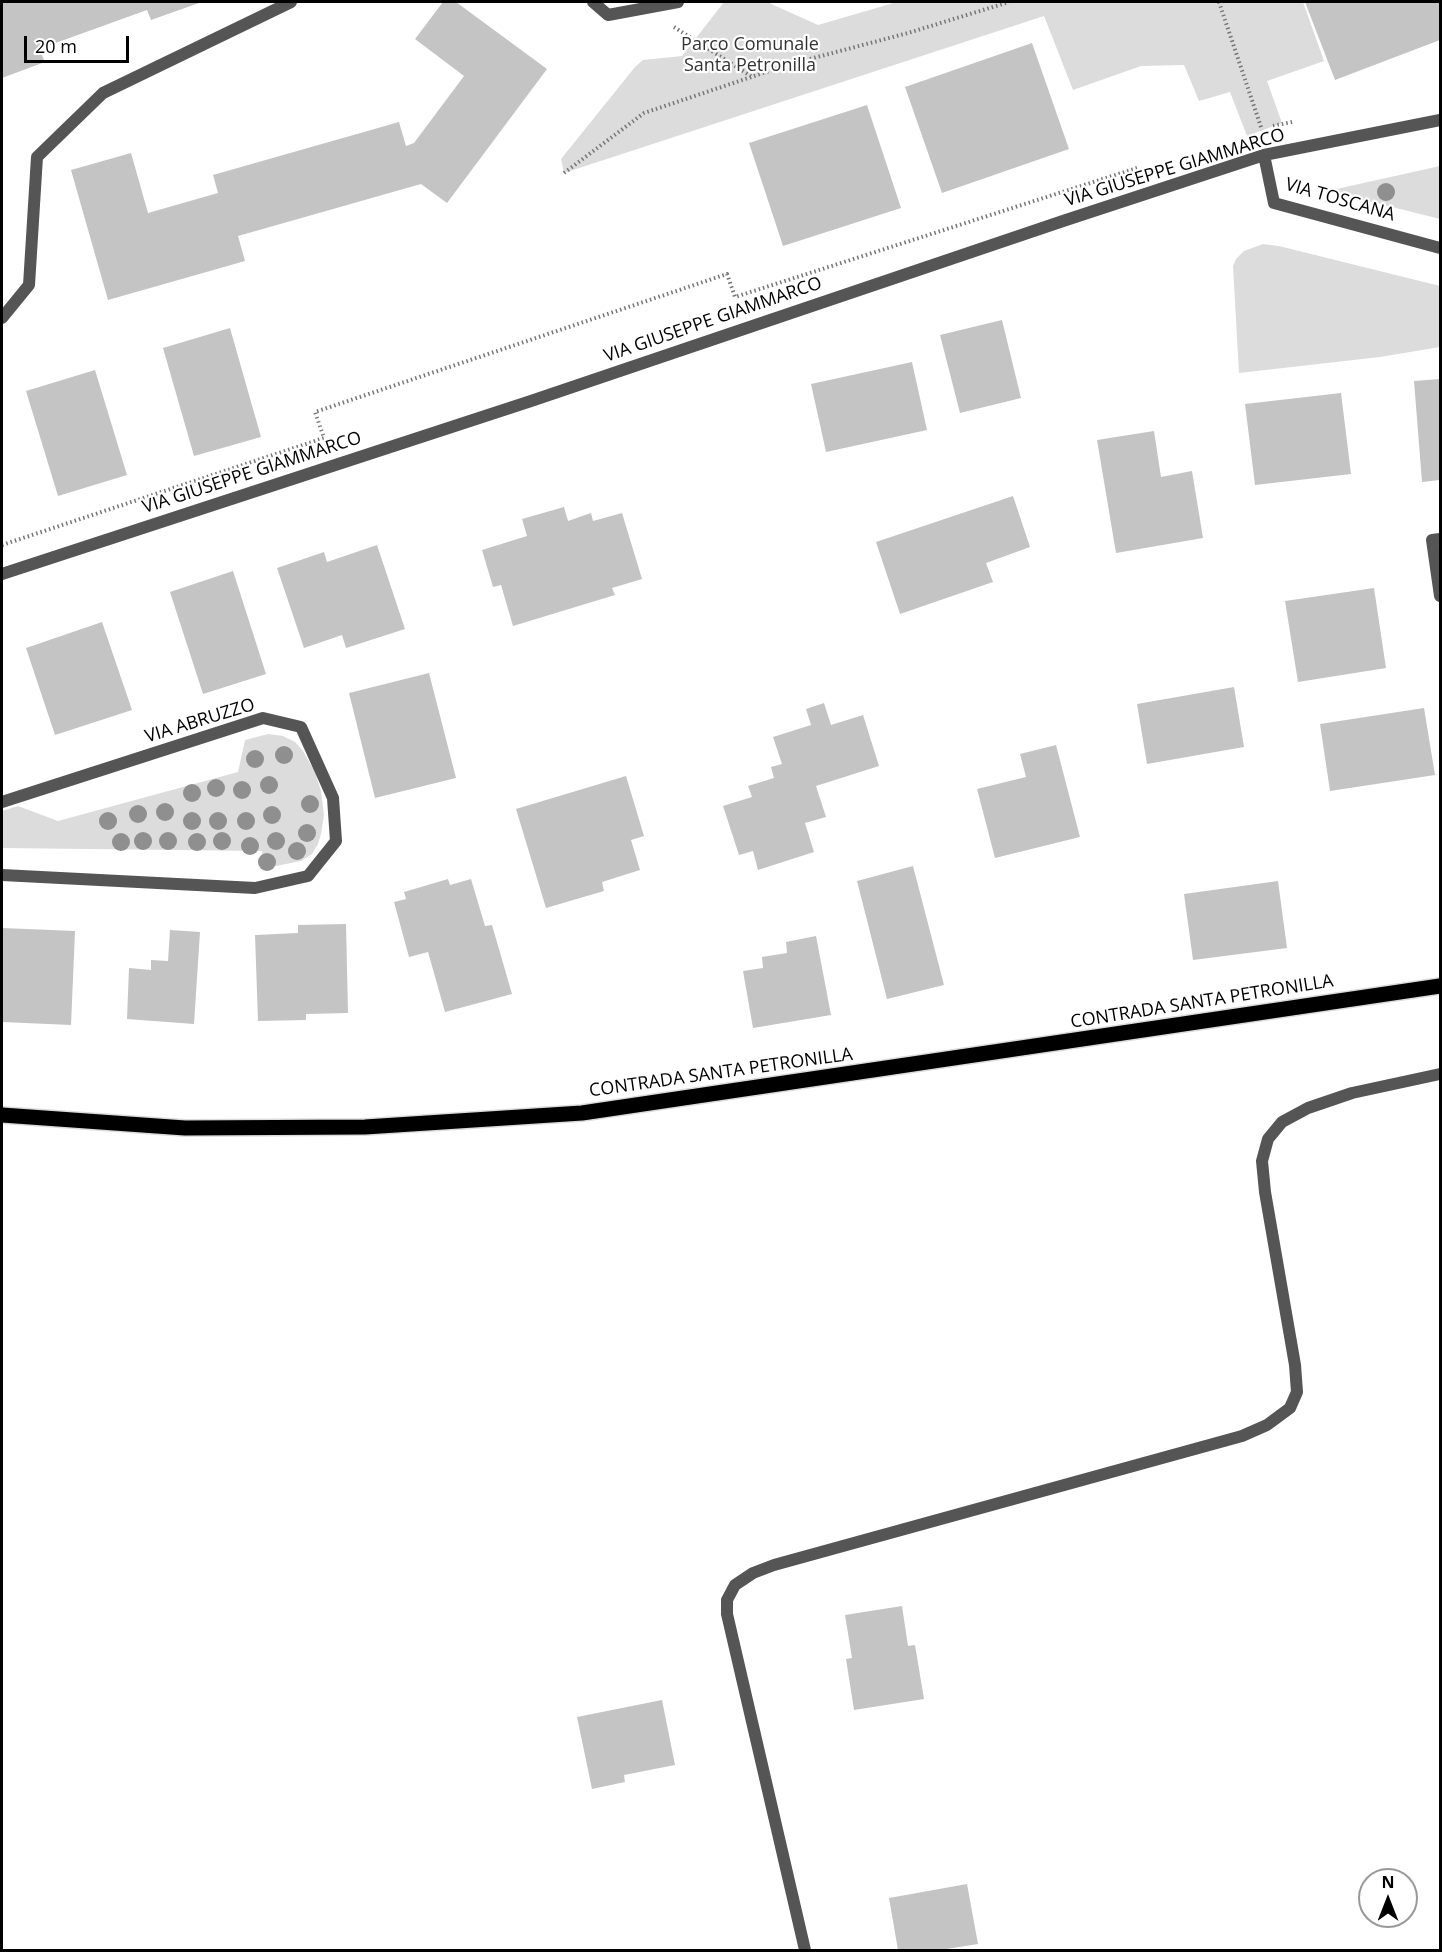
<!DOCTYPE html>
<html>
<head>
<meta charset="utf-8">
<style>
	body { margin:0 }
	#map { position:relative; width:1442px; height:1952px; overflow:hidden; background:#fff; font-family:"Open Sans",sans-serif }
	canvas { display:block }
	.frame { position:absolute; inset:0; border:3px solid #000; pointer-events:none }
	.north { position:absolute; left:1358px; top:1868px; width:60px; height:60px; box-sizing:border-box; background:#fff; border:2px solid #999; border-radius:50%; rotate:0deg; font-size:16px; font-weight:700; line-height:24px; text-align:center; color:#000 }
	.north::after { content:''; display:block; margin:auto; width:21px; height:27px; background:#000; clip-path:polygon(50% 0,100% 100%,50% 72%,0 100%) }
	.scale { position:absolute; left:24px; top:36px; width:105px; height:27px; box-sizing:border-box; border:3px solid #000; border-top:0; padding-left:8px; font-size:18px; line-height:21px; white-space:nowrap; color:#000; -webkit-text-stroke:4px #fff; paint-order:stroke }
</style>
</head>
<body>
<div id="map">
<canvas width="1442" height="1952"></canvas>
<div class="frame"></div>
<div class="north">N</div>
<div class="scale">20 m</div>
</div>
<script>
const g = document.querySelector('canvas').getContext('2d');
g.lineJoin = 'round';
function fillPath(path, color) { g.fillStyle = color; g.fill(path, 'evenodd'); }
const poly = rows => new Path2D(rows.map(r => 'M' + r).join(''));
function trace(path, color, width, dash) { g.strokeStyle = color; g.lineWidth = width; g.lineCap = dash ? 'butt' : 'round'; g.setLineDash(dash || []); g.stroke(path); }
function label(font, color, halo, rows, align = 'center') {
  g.font = font + ' "Open Sans",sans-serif'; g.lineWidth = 4.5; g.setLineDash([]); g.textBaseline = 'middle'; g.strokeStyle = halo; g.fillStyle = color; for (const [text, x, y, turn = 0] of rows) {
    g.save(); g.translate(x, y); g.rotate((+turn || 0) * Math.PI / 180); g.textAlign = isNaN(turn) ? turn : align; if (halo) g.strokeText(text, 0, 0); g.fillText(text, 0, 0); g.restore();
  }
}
const green = poly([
	[724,2,767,2,818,25,897,2,1303,2,1324,61,1267,81,1282,123,1247,136,1230,92,1199,101,1184,65,1141,66,1073,90,1044,16,564,173,561,159,635,67,643,60,682,56],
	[1440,166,1440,219,1333,192,1332,190],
	[1263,244,1279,246,1440,286,1440,347,1380,357,1239,373,1233,266,1236,259,1244,251],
	[268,734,283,736,295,742,303,751,315,772,321,791,324,815,321,834,318,844,312,854,301,861,261,869,262,851,2,848,2,811,18,806,58,821,238,772,245,740]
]);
const building = poly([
	[2,2,202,2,151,20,147,10,39,49,45,62,2,78],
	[443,2,456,2,547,69,447,203,421,184,238,236,245,261,108,300,71,170,131,153,148,213,218,193,213,175,399,122,406,146,414,143,464,76,415,39],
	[1305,2,1440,2,1440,40,1335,80],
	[1032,43,1069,149,942,193,905,87],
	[867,105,901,208,783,246,749,143],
	[1002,320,1021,398,960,413,940,335],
	[230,328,261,437,194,456,163,348],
	[912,362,927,430,826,452,811,384],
	[95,370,127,475,58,496,26,391],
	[1440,379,1440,480,1422,482,1414,381],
	[1341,393,1351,474,1255,485,1245,404],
	[1154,431,1161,477,1192,471,1203,538,1116,553,1097,440],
	[1013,496,1030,547,986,563,993,582,900,614,876,542],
	[564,507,568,521,591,513,593,521,622,513,642,579,612,588,615,595,513,626,501,585,493,587,482,550,527,536,522,519],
	[377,545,405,629,346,648,342,635,304,648,277,568,324,552,327,562],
	[233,571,266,674,203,694,170,592],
	[1374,588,1386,668,1298,682,1285,601],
	[102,622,132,710,55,735,26,648],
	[429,673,456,778,375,798,349,693],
	[1234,687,1244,747,1147,764,1137,704],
	[824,703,831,725,863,715,879,766,816,786,826,817,805,823,814,852,758,870,753,851,739,855,723,806,752,797,748,786,774,778,771,767,782,764,773,737,811,725,806,709],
	[1424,708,1435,775,1330,791,1320,724],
	[1056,745,1080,837,995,858,977,789,1026,777,1020,754],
	[626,776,644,836,631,840,640,870,602,882,604,891,546,908,516,809],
	[913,866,944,985,887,999,857,881],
	[448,879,450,885,471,879,485,926,492,925,512,994,445,1012,428,952,409,957,394,902,406,899,404,892],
	[1278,881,1287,948,1193,960,1184,894],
	[346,924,348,1013,306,1014,306,1020,258,1021,255,935,298,933,298,925],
	[2,928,75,931,71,1025,2,1022],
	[170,930,200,932,194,1024,127,1019,129,968,151,970,151,960,168,961],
	[816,936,831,1015,753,1028,743,971,763,968,762,957,787,953,786,942],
	[902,1606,908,1646,915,1645,924,1699,854,1710,846,1659,852,1658,845,1615],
	[662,1700,675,1765,624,1775,625,1782,592,1789,577,1717],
	[967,1884,978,1944,940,1950,898,1950,889,1898]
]);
const path = poly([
	[1219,2,1262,130],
	[674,27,751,76],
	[1273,126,1292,122],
	[564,173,644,113,787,65,908,33,1009,2],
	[2,545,324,438,315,412,727,274,735,297,1137,168]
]);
const minor = poly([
	[593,2,608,15,678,2],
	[1264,155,1274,203,1440,248],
	[2,318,29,285,37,157,103,93,291,2],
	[1440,539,1432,540,1440,596],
	[2,574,531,401,1063,221,1264,155,1440,120],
	[2,802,263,718,301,727,333,798,336,841,308,876,255,888,2,875],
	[805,1950,727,1614,727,1600,735,1585,753,1573,774,1565,1242,1436,1267,1425,1290,1408,1297,1392,1295,1365,1265,1192,1262,1161,1268,1139,1282,1122,1308,1108,1352,1093,1440,1074]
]);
const primary = poly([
	[2,1115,185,1128,365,1127,582,1113,1440,986]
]);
const trees = [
	[1386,192],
	[284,755],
	[255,759],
	[269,785],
	[216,788],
	[242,790],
	[192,793],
	[310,804],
	[165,812],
	[138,814],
	[272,815],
	[108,821],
	[192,821],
	[218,821],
	[246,821],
	[307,833],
	[143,841],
	[168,841],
	[222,841],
	[276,841],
	[121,842],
	[197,842],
	[250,846],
	[297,851],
	[267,862]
];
const parkNames = [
	["Parco Comunale",750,45],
	["Santa Petronilla",750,66]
];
const streetNames = [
	["VIA GIUSEPPE GIAMMARCO",1175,168,-17],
	["VIA TOSCANA",1340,200,16],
	["VIA GIUSEPPE GIAMMARCO",713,320,-19],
	["VIA GIUSEPPE GIAMMARCO",252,473,-18],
	["VIA ABRUZZO",200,721,-17],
	["CONTRADA SANTA PETRONILLA",1202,1002,-9],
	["CONTRADA SANTA PETRONILLA",721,1073,-8]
];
fillPath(green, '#dcdcdc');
fillPath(building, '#c4c4c4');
trace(primary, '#dbdbdb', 18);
trace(path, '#777', 4, [1.5, 3]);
trace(minor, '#555', 12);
trace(primary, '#000', 15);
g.fillStyle = '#8f8f8f';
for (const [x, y] of trees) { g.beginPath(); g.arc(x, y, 9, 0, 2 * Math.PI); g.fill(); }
label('18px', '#333', '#fff', parkNames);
label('18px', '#000', '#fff', streetNames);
</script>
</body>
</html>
